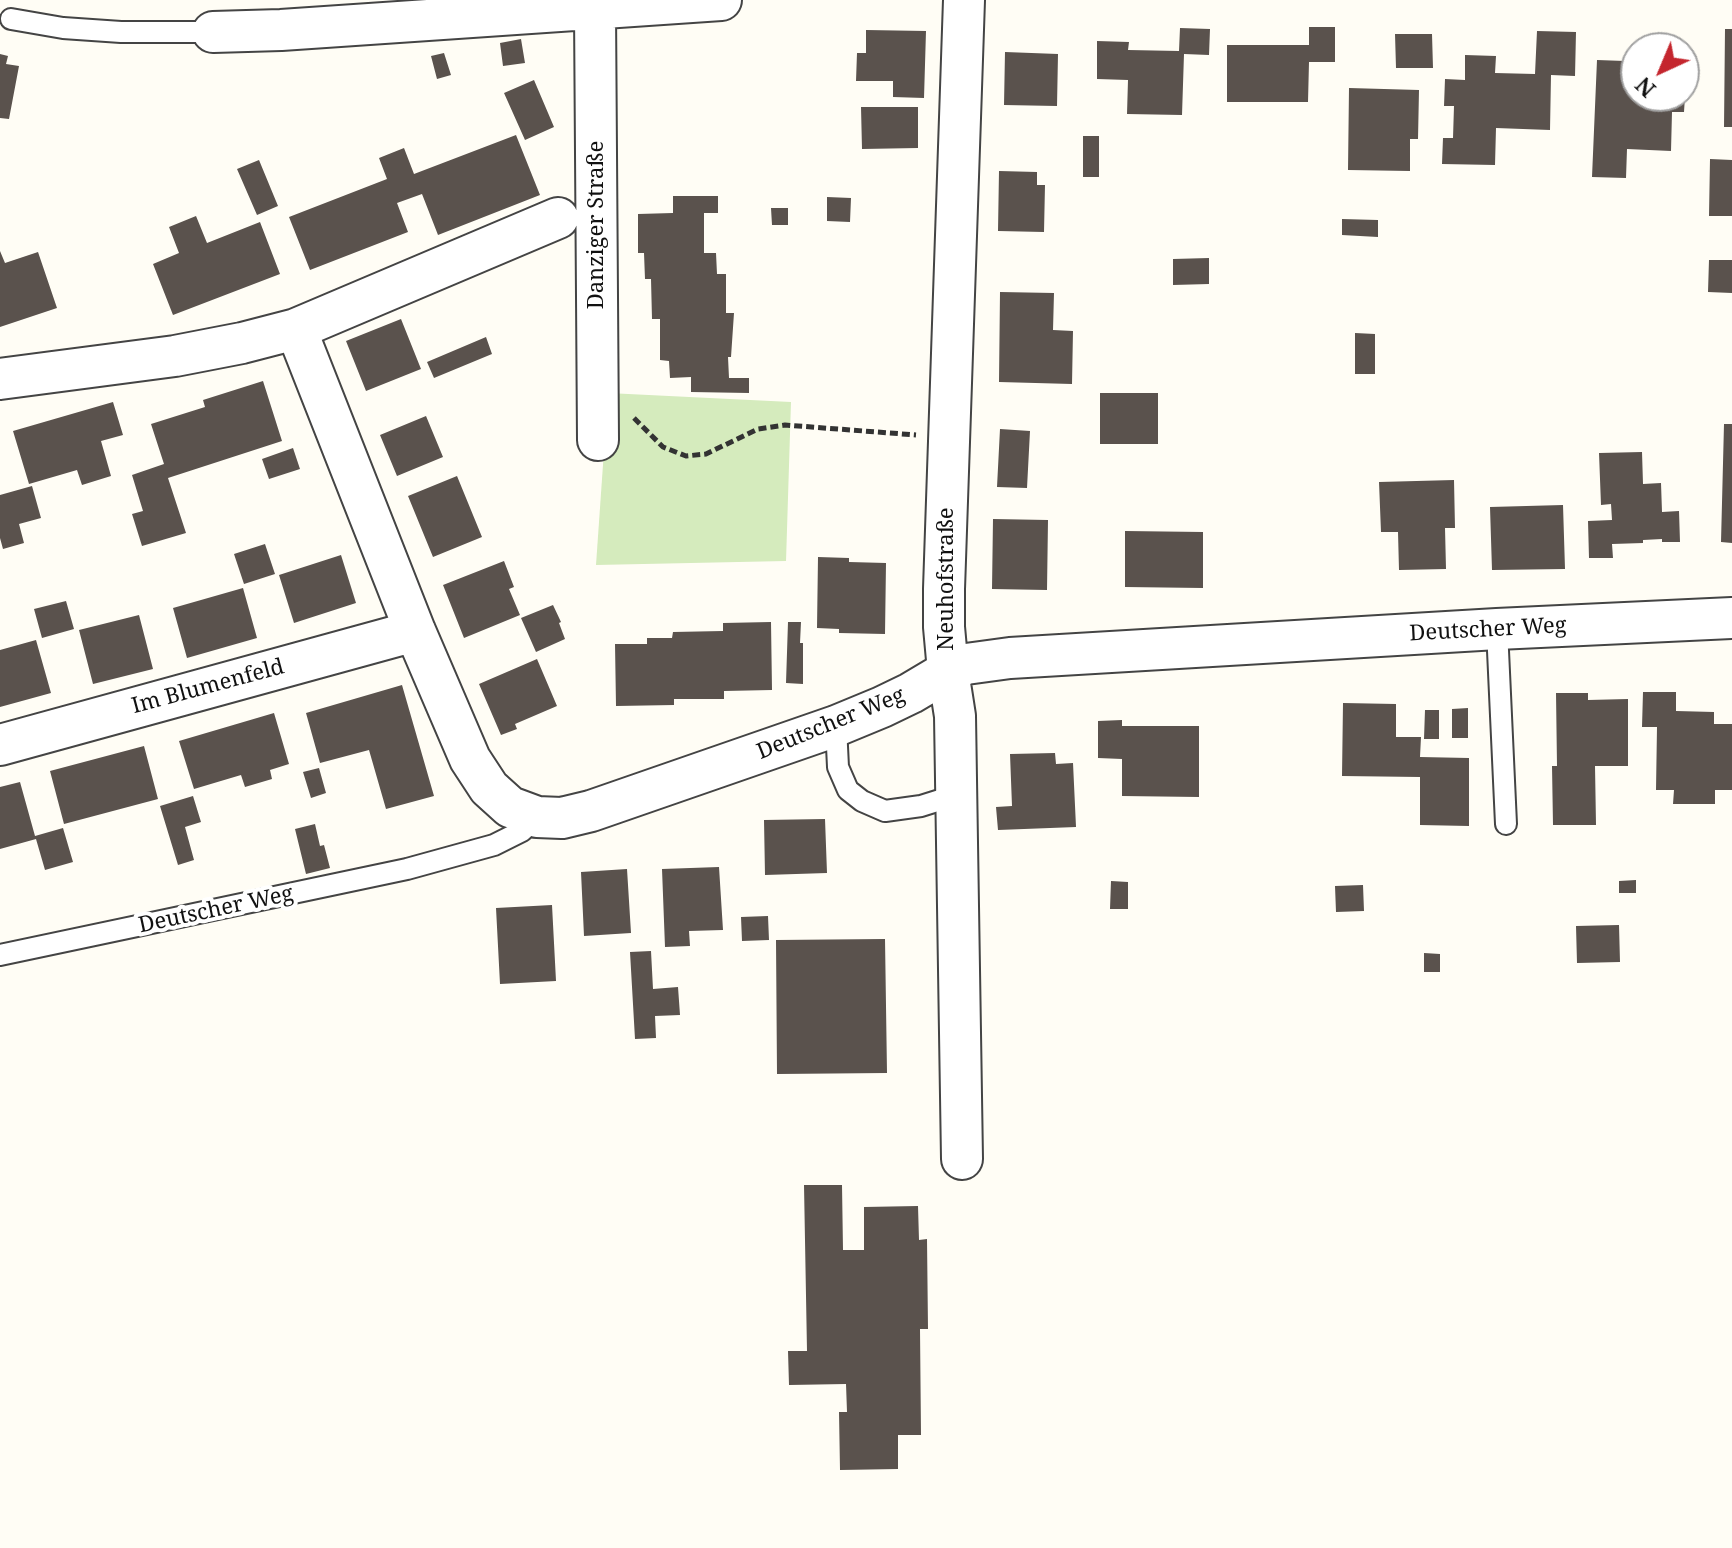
<!DOCTYPE html>
<html>
<head>
<meta charset="utf-8">
<style>
	body { margin:0 }
	#map { position:relative; width:1732px; height:1548px; overflow:hidden; background:#fffdf5; font-family:"Noto Serif",serif }
	canvas { display:block }
	.north { position:absolute; left:1620px; top:32px; width:80px; height:80px; box-sizing:border-box; background:#fff; border:2px solid #a0a0a0; border-radius:50%; rotate:224deg; font-size:22px; font-weight:700; line-height:32px; text-align:center; color:#111 }
	.north::after { content:''; display:block; margin:auto; width:28px; height:36px; background:#c4262e; clip-path:polygon(50% 0,100% 100%,50% 72%,0 100%) }
</style>
</head>
<body>
<div id="map">
<canvas width="1732" height="1548"></canvas>
<div class="north">N</div>
</div>
<script>
const g = document.querySelector('canvas').getContext('2d');
g.lineJoin = 'round';
function fillPath(path, color) { g.fillStyle = color; g.fill(path, 'evenodd'); }
const poly = rows => new Path2D(rows.map(r => 'M' + r).join(''));
function trace(path, color, width, dash) { g.strokeStyle = color; g.lineWidth = width; g.lineCap = dash ? 'butt' : 'round'; g.setLineDash(dash || []); g.stroke(path); }
function label(font, color, halo, rows, align = 'center') {
  g.font = font + ' "Noto Serif",serif'; g.lineWidth = 8; g.setLineDash([]); g.textBaseline = 'middle'; g.strokeStyle = halo; g.fillStyle = color; for (const [text, x, y, turn = 0] of rows) {
    g.save(); g.translate(x, y); g.rotate((+turn || 0) * Math.PI / 180); g.textAlign = isNaN(turn) ? turn : align; if (halo) g.strokeText(text, 0, 0); g.fillText(text, 0, 0); g.restore();
  }
}
const green = poly([
	[608,393,791,402,786,561,596,565]
]);
const building = poly([
	[1309,27,1335,27,1335,62,1309,62,1308,102,1227,102,1227,45,1309,45],
	[1180,28,1210,29,1209,55,1184,54,1182,115,1127,114,1128,80,1097,79,1097,41,1129,42,1128,50,1179,51],
	[1725,29,1732,29,1732,127,1724,127],
	[866,30,926,31,924,98,893,97,893,81,856,81,857,53,866,53],
	[1537,31,1576,32,1575,76,1551,75,1550,130,1496,128,1495,165,1442,164,1443,138,1453,138,1454,106,1444,106,1445,79,1465,80,1465,55,1496,56,1495,73,1535,74],
	[1395,34,1432,34,1433,68,1396,68],
	[521,39,525,63,503,66,500,43],
	[1005,52,1058,54,1057,106,1004,105],
	[444,53,451,75,437,79,431,56],
	[0,54,8,56,6,64,19,66,9,119,0,118],
	[1597,60,1625,61,1624,80,1636,81,1636,96,1685,96,1684,112,1672,112,1671,151,1627,149,1626,178,1592,177],
	[534,80,554,127,525,140,504,93],
	[1349,88,1419,90,1418,139,1410,139,1410,171,1348,170],
	[861,107,918,107,918,148,862,149],
	[516,135,540,195,438,235,422,194,397,203,408,232,310,270,289,217,387,179,379,158,404,148,414,174],
	[1083,136,1099,136,1099,177,1083,177],
	[1710,159,1732,160,1732,216,1709,216],
	[259,160,278,206,257,215,237,169],
	[999,171,1037,172,1037,185,1045,185,1044,232,998,231],
	[673,196,718,196,718,213,704,213,704,253,716,253,717,274,726,274,726,313,734,313,731,357,728,357,729,378,749,378,749,393,691,392,691,377,670,378,669,361,660,360,660,319,652,319,651,279,645,279,644,253,638,253,638,214,673,213],
	[827,197,851,198,850,222,827,221],
	[771,208,788,208,788,225,772,225],
	[196,216,207,243,260,222,280,274,173,315,153,264,179,253,169,227],
	[1342,219,1378,220,1378,237,1342,235],
	[0,251,5,263,38,252,57,308,0,327],
	[1209,258,1209,284,1173,285,1173,259],
	[1709,260,1732,260,1732,293,1708,292],
	[1000,292,1054,293,1053,330,1073,331,1072,384,999,382],
	[401,319,421,369,366,391,346,341],
	[1355,333,1375,334,1375,374,1355,374],
	[486,337,492,354,434,378,427,362],
	[263,381,282,441,168,478,186,533,142,546,132,514,143,511,132,475,164,464,151,424,205,407,203,400],
	[1100,393,1158,393,1158,444,1100,444],
	[113,402,123,435,101,441,111,476,82,485,77,470,29,484,13,431],
	[426,416,443,457,397,476,380,435],
	[1724,424,1732,424,1732,543,1721,542],
	[1000,429,1030,431,1027,488,997,487],
	[293,448,300,469,269,479,262,459],
	[1642,452,1643,484,1661,483,1662,512,1679,511,1680,542,1662,542,1662,539,1643,540,1643,543,1612,544,1613,558,1589,558,1588,521,1612,520,1611,504,1601,505,1599,453],
	[457,476,482,537,433,557,408,496],
	[1454,480,1455,528,1445,528,1446,569,1399,570,1398,532,1381,532,1379,482],
	[32,486,41,518,19,524,24,543,3,549,0,538,0,495],
	[1563,505,1565,569,1492,570,1490,507],
	[993,519,1048,520,1047,590,992,589],
	[1125,531,1203,532,1203,588,1125,587],
	[265,544,275,574,244,584,234,554],
	[341,555,356,603,294,623,279,575],
	[818,557,849,558,849,562,886,563,885,634,839,633,839,629,817,628],
	[504,561,514,587,509,589,520,615,464,638,443,585],
	[243,588,257,638,187,658,173,608],
	[66,601,74,629,42,638,34,609],
	[553,605,561,622,559,623,565,639,536,652,521,618],
	[139,615,153,669,93,684,79,630],
	[771,622,772,690,724,691,724,699,674,699,674,705,616,706,615,644,647,644,647,638,672,638,673,632,723,631,723,623],
	[788,622,801,622,800,643,803,643,803,684,786,683],
	[36,640,51,693,0,707,0,650],
	[537,659,557,706,515,724,517,729,501,735,479,684],
	[402,685,434,796,386,809,369,750,320,763,306,713],
	[1643,692,1676,692,1676,711,1714,712,1714,724,1732,724,1732,790,1715,790,1715,804,1673,804,1674,790,1656,790,1657,727,1642,727],
	[1556,693,1588,693,1588,700,1628,699,1628,766,1595,766,1596,825,1553,825,1552,766,1557,766],
	[1343,703,1396,704,1396,737,1421,737,1420,757,1469,758,1469,826,1420,825,1420,777,1342,776],
	[1468,708,1468,738,1452,738,1452,709],
	[1425,710,1439,710,1439,739,1424,739],
	[274,713,289,764,270,770,272,779,245,787,241,775,194,789,179,741],
	[1122,720,1122,726,1199,726,1199,797,1122,796,1122,759,1098,758,1098,721],
	[144,746,158,799,64,824,50,771],
	[1055,753,1056,764,1073,763,1076,827,998,830,996,807,1012,806,1010,754],
	[319,768,326,793,311,798,303,772],
	[20,782,35,836,63,828,73,862,45,870,36,839,0,849,0,787],
	[193,796,201,822,185,827,194,860,178,865,160,806],
	[825,819,827,873,765,875,764,820],
	[315,824,320,846,324,845,330,868,306,874,295,829],
	[719,867,723,930,689,931,690,946,665,947,662,869],
	[627,869,631,933,584,936,581,872],
	[1636,880,1636,893,1619,893,1619,881],
	[1111,881,1128,882,1128,909,1110,909],
	[1363,885,1364,911,1336,912,1335,886],
	[552,905,556,981,500,984,496,908],
	[768,916,769,940,742,941,741,917],
	[1619,925,1620,962,1577,963,1576,926],
	[885,939,887,1073,777,1074,776,940],
	[651,951,653,989,678,987,680,1015,655,1016,656,1038,635,1039,630,952],
	[1424,953,1440,954,1440,972,1424,972],
	[804,1185,842,1185,843,1250,864,1250,864,1207,918,1206,919,1240,927,1239,928,1329,920,1329,921,1435,898,1435,898,1469,840,1470,839,1412,847,1412,846,1384,789,1385,788,1351,807,1351]
]);
const path = poly([
	[634,418,663,447,686,456,706,454,758,429,785,425,916,435]
]);
const lane = poly([
	[11,19,63,28,121,32,213,32],
	[1497,629,1506,824],
	[836,726,838,767,848,790,862,801,885,811,921,806,956,795],
	[0,955,407,869,494,845,522,831,537,817]
]);
const street = poly([
	[595,10,598,440],
	[213,32,281,30,721,0],
	[296,329,415,631,470,759,489,788,510,807,537,817,562,818,591,811,836,726,882,707,911,693,948,671,966,664,1010,658,1497,629,1732,618],
	[0,379,175,356,242,343,296,329,558,218],
	[0,745,415,631],
	[962,1159,955,716,948,671,944,627,944,589,964,0]
]);
const streetNames = [
	["Danziger Straße",597,225,-90],
	["Neuhofstraße",947,579,-90],
	["Deutscher Weg",1488,630,-3],
	["Im Blumenfeld",208,687,-15],
	["Deutscher Weg",831,724,-22],
	["Deutscher Weg",216,910,-12]
];
fillPath(green, '#d5ebbd');
fillPath(building, '#5a524d');
trace(lane, '#444', 24);
trace(street, '#444', 44);
trace(path, '#333', 5, [8, 4]);
trace(lane, '#fff', 20);
trace(street, '#fff', 40);
label('22px', '#111', '#fff', streetNames);
</script>
</body>
</html>
